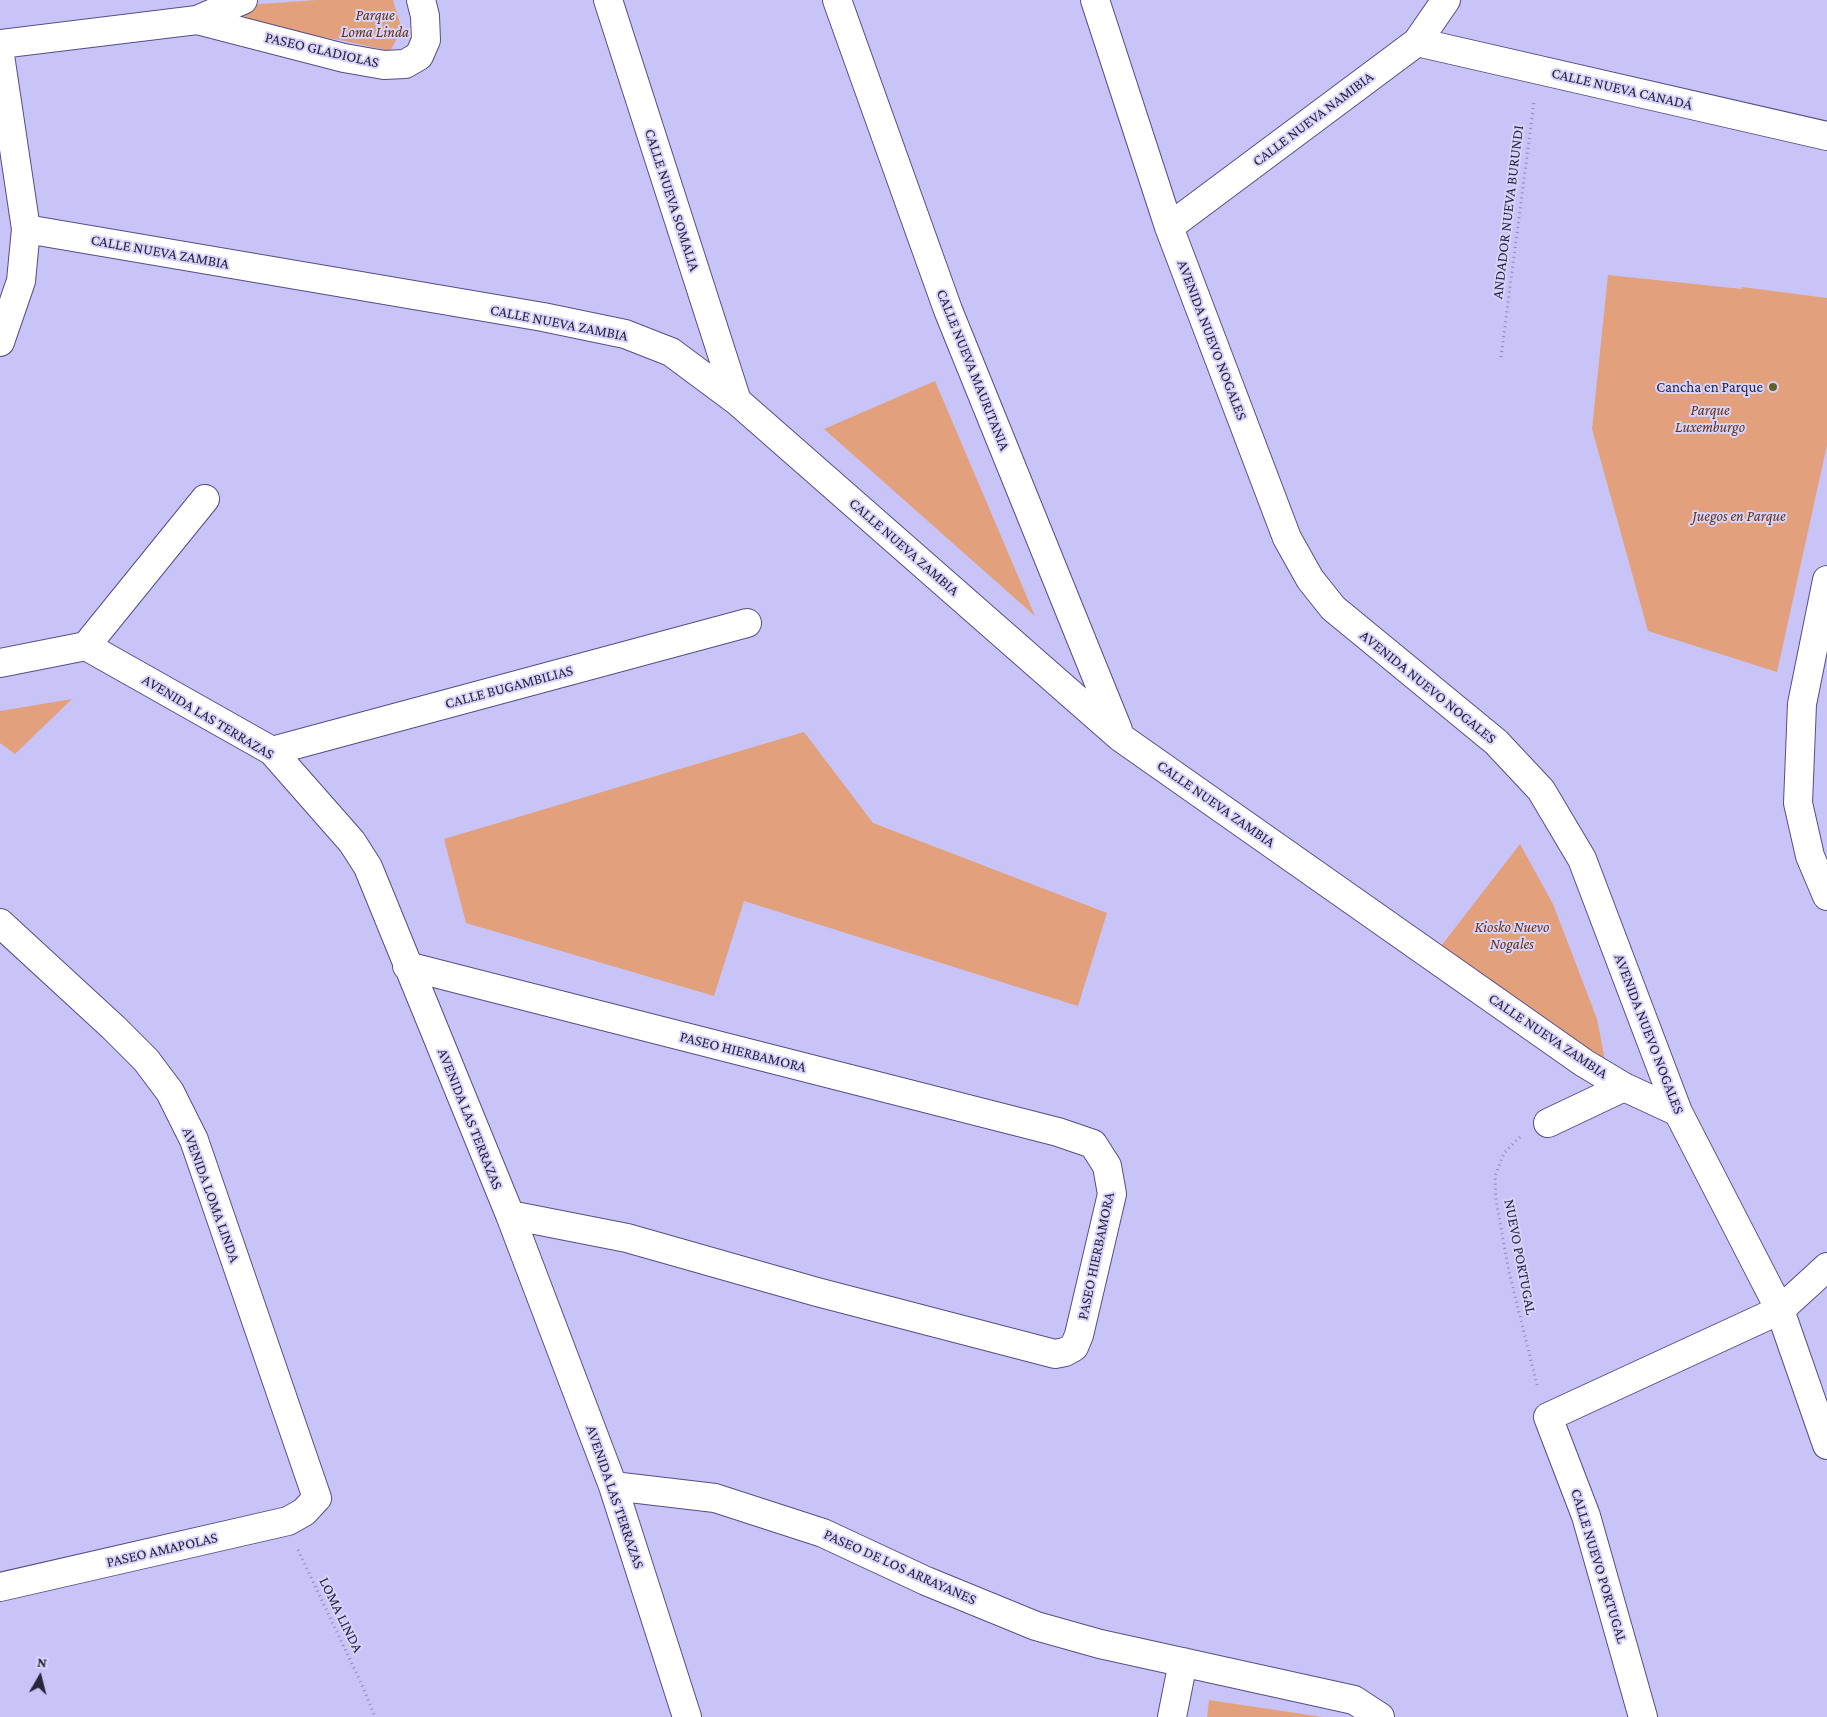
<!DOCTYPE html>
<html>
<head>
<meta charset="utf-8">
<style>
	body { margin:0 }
	#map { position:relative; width:1827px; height:1717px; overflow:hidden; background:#c9c4f7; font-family:"Crimson Pro",serif }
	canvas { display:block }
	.north { position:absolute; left:15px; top:1652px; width:50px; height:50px; -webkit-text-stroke:4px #d7d3fa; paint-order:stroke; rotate:8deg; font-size:14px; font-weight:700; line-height:20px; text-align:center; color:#27243c }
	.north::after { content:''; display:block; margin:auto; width:18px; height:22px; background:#27243c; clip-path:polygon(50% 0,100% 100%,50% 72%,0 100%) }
</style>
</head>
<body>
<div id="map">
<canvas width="1827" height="1717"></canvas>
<div class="north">N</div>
</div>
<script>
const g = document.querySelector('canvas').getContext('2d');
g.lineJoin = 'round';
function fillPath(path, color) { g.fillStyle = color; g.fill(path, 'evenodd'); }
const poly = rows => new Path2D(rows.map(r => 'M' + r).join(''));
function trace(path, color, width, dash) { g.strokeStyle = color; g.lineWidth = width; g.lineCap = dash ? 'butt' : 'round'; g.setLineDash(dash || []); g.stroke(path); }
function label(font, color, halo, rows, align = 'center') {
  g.font = font + ' "Crimson Pro",serif'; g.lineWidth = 4; g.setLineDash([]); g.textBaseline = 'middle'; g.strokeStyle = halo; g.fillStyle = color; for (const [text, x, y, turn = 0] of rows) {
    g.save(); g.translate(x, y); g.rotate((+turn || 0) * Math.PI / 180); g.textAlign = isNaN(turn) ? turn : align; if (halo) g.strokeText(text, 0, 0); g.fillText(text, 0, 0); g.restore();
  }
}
const green = poly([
	[317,0,393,0,402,30,390,51,340,40,245,25,246,5],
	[1608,275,1742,289,1742,287,1827,298,1827,445,1777,672,1648,631,1592,429],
	[935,381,1035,616,824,429],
	[72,699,15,754,0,743,0,711],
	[804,732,873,823,1107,913,1078,1006,744,901,714,996,466,923,444,839],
	[1520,844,1553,904,1597,1019,1606,1065,1441,946],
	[1209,1700,1322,1717,1207,1717]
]);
const path = poly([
	[1501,357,1534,102],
	[1520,1137,1504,1153,1495,1176,1496,1200,1509,1272,1537,1385],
	[298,1550,362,1685,375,1717]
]);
const minor = poly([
	[608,0,737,401],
	[837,0,948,310,1118,730],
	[1095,0,1169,227,1287,538,1310,579,1333,608,1496,742,1541,790,1582,859,1678,1112,1780,1310,1827,1445],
	[197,20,344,58,384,65,405,64,419,56,426,40,425,16,421,0],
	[1417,42,1827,136],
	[0,44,197,20,243,0],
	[0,55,26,229,21,281,0,342],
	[1169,227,1417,42,1446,0],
	[26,229,543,317,625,334,671,352,737,401,1120,737,1584,1063,1624,1087,1678,1112],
	[1827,580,1802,704,1798,803,1810,856,1827,896],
	[86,646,272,751,352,842,368,867,510,1215,613,1486,687,1717],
	[0,663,86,646,205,499],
	[272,751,747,623],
	[0,923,114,1028,146,1060,170,1092,194,1140,317,1498,304,1512,288,1521,0,1587],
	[407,966,1058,1132,1093,1144,1107,1166,1112,1194,1079,1335,1074,1347,1065,1352,1055,1354,817,1292,627,1238,510,1215],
	[1548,1123,1624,1087],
	[613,1486,715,1498,823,1533,926,1581,1036,1626,1100,1644,1354,1700,1380,1717],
	[1172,1717,1183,1662],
	[1643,1717,1586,1516,1548,1417,1780,1310,1827,1267]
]);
const markers = [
	[1773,387,5,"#5f602d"]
];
const parkNames = [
	["Parque",375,15],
	["Loma Linda",375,32],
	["Parque",1710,410],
	["Luxemburgo",1710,427],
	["Juegos en Parque",1739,516],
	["Kiosko Nuevo",1512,927],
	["Nogales",1512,944]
];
const streetNames = [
	["PASEO GLADIOLAS",322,50,13],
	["CALLE NUEVA CANADÁ",1622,89,13],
	["CALLE NUEVA NAMIBIA",1313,119,-37],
	["CALLE NUEVA SOMALIA",672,200,72],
	["ANDADOR NUEVA BURUNDI",1508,212,-83],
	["CALLE NUEVA ZAMBIA",160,252,10],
	["CALLE NUEVA ZAMBIA",559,323,11],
	["AVENIDA NUEVO NOGALES",1212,340,69],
	["CALLE NUEVA MAURITANIA",973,370,68],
	["CALLE NUEVA ZAMBIA",904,547,41],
	["CALLE BUGAMBILIAS",509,687,-15],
	["AVENIDA NUEVO NOGALES",1428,687,39],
	["AVENIDA LAS TERRAZAS",208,717,31],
	["CALLE NUEVA ZAMBIA",1216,804,35],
	["AVENIDA NUEVO NOGALES",1649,1034,69],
	["CALLE NUEVA ZAMBIA",1548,1036,34],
	["PASEO HIERBAMORA",743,1052,14],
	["AVENIDA LAS TERRAZAS",470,1119,68],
	["AVENIDA LOMA LINDA",211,1195,70],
	["PASEO HIERBAMORA",1096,1256,-78],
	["NUEVO PORTUGAL",1520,1257,79],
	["AVENIDA LAS TERRAZAS",615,1497,71],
	["PASEO AMAPOLAS",162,1550,-13],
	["CALLE NUEVO PORTUGAL",1599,1566,73],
	["PASEO DE LOS ARRAYANES",900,1567,24],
	["LOMA LINDA",341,1615,64]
];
const poiNames = [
	["Cancha en Parque",1763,387]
];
fillPath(green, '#e2a07c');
trace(minor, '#564e85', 30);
trace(path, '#8e8ab3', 3, [1, 4]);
trace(minor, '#fff', 28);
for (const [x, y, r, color] of markers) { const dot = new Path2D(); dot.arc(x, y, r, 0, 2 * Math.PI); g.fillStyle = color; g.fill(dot); trace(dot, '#d7d3fa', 2); }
label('italic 15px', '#623112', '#d7d3fa', parkNames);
label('15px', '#27243c', '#d7d3fa', streetNames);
label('15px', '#27243c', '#d7d3fa', poiNames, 'right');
</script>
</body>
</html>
